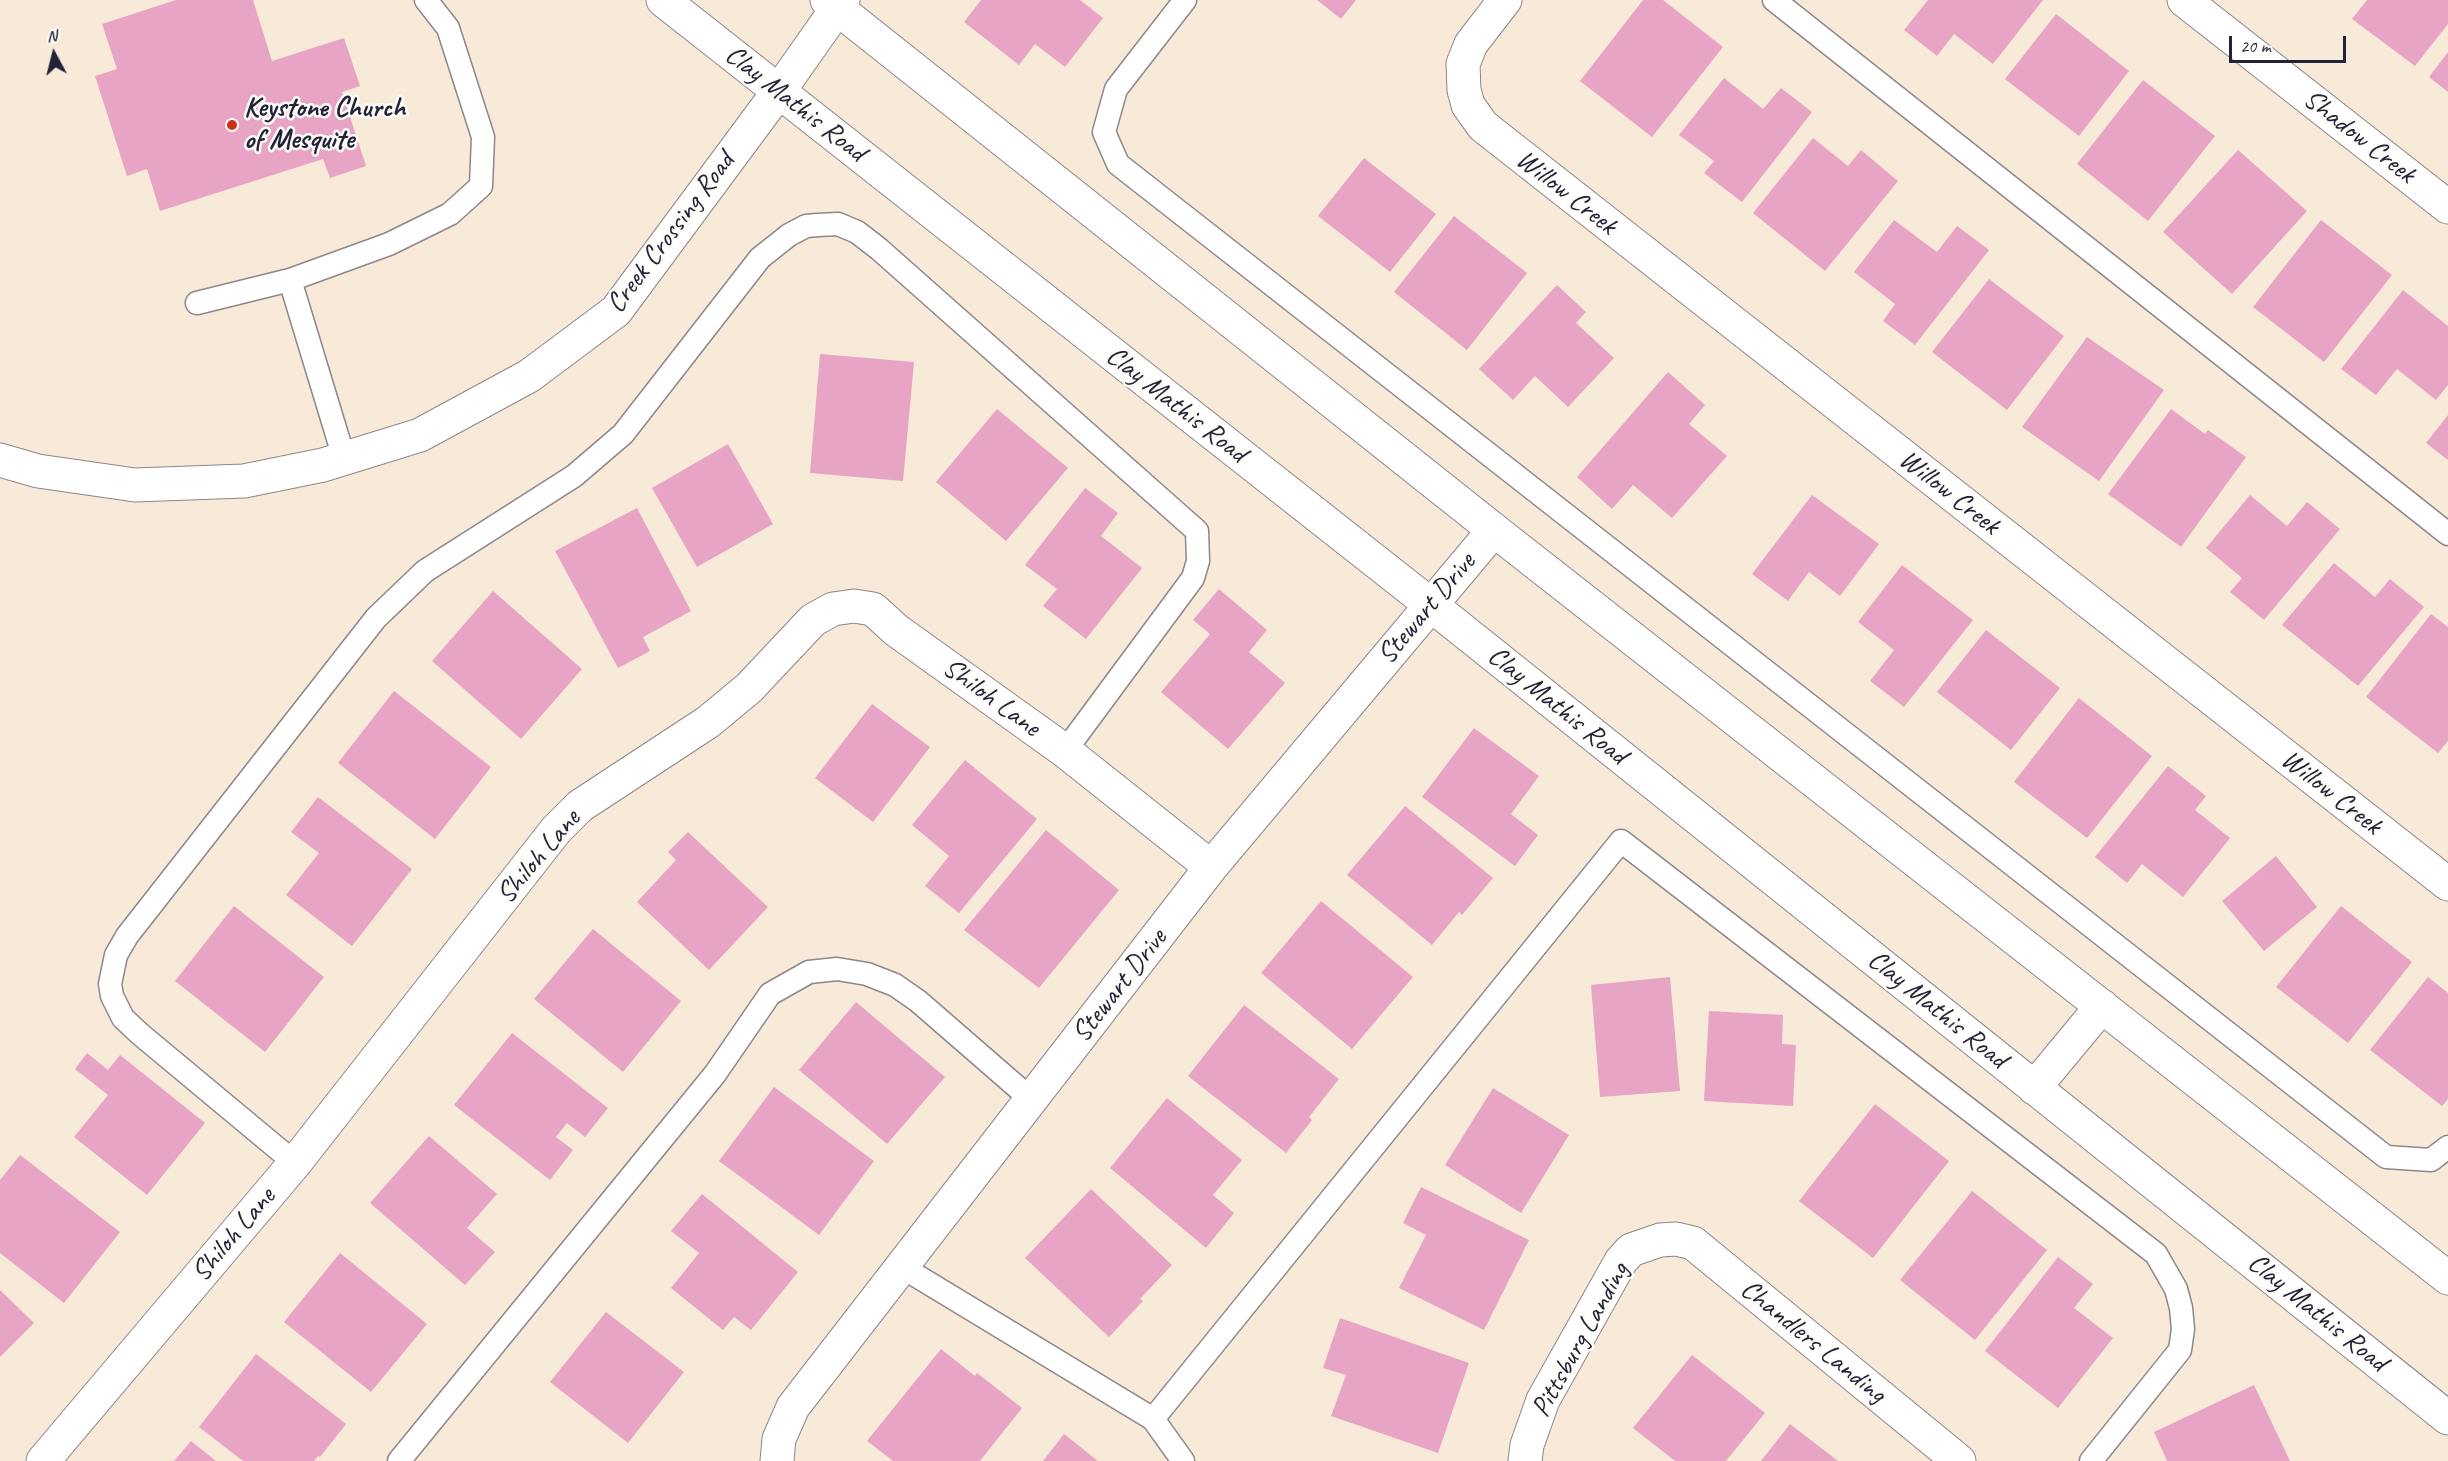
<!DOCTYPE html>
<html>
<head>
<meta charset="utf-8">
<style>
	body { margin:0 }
	#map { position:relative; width:2448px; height:1461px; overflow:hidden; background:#f8ead8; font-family:Caveat,sans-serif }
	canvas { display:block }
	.north { position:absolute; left:24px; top:24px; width:60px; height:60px; -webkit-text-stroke:4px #fdfcf7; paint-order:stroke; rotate:353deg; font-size:16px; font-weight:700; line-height:24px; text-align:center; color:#22223b }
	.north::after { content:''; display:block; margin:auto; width:21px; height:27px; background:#22223b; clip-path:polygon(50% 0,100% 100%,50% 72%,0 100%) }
	.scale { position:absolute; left:2229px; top:36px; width:117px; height:27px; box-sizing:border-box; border:3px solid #22223b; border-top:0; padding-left:8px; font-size:18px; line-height:21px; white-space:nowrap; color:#22223b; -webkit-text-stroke:4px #fdfcf7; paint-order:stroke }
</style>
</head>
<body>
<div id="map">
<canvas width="2448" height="1461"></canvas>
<div class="north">N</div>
<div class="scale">20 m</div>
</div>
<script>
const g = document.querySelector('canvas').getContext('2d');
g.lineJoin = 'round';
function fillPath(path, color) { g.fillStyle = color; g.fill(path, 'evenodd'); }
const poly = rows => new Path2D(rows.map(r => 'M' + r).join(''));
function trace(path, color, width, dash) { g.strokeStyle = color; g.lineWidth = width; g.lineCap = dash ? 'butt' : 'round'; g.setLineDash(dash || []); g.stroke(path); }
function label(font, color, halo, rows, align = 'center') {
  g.font = font + ' Caveat,sans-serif'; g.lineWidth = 5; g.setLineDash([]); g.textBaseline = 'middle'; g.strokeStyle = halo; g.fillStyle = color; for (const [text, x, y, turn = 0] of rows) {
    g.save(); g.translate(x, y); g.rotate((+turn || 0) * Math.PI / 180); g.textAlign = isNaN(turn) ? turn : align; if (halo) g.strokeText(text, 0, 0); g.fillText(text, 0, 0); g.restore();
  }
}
const building = poly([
	[176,0,253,0,272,61,344,38,360,86,342,92,366,166,330,178,323,159,160,211,147,169,127,176,95,76,117,69,102,24],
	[981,0,1080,0,1103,18,1065,67,1035,44,1019,65,964,22],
	[1317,0,1356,0,1341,19],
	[1643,0,1663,0,1723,47,1652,137,1580,81],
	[1928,0,2043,0,1993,64,1954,34,1937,56,1904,30],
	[2367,0,2448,0,2448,24,2415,66,2352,19],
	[2056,14,2129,71,2079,136,2005,79],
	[2448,52,2448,92,2429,77],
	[1724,78,1763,109,1781,88,1812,112,1742,202,1704,173,1714,161,1679,135],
	[2143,80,2215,136,2148,221,2077,164],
	[1813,138,1848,166,1861,150,1898,181,1825,271,1753,213],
	[2238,150,2307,211,2232,294,2163,232],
	[1364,158,1436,214,1390,272,1318,216],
	[1454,216,1527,273,1467,350,1394,292],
	[1894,220,1937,252,1957,226,1989,250,1915,345,1883,321,1895,304,1854,272],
	[2321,220,2392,275,2324,362,2253,307],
	[1989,279,2064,336,2007,410,1932,352],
	[1557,285,1586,312,1576,323,1614,358,1568,407,1535,376,1513,400,1479,369],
	[2403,290,2448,326,2448,385,2436,400,2397,369,2376,395,2341,369],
	[2087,337,2164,390,2099,481,2022,427],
	[820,354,914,362,903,481,810,473],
	[1668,372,1705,405,1689,424,1727,456,1672,518,1633,485,1612,509,1577,477],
	[997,409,1068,468,1006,541,936,482],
	[2171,409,2205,434,2208,430,2246,457,2181,547,2108,494],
	[2448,415,2448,460,2426,443],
	[728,444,773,524,697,567,652,488],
	[1085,488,1118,513,1101,536,1142,568,1086,639,1043,606,1057,589,1025,565],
	[1812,495,1879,544,1840,596,1809,572,1788,601,1752,574],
	[2250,495,2287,526,2307,502,2340,529,2264,620,2230,592,2242,578,2206,548],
	[637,508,691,611,643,637,650,651,618,668,555,551],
	[2334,563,2375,597,2390,579,2424,607,2358,686,2282,625],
	[1902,565,1973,620,1904,707,1870,681,1894,650,1858,622],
	[1219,589,1267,630,1249,652,1285,683,1228,749,1161,692,1210,634,1193,620],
	[493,591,582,669,521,739,432,661],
	[2431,614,2448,627,2448,741,2438,753,2366,697],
	[1986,630,2060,688,2011,750,1937,692],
	[394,691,491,767,435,839,338,763],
	[2079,698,2152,756,2087,838,2014,782],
	[872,704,930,747,873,822,815,778],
	[1474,728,1539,776,1511,814,1538,835,1515,866,1422,797],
	[965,760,1037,819,959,913,925,886,949,856,912,825],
	[2168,766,2206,796,2195,810,2230,838,2183,897,2142,864,2127,883,2095,857],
	[318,797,412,869,352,946,286,895,319,853,291,832],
	[1405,806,1493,878,1462,915,1459,912,1432,945,1347,875],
	[1046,830,1119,890,1039,988,964,930],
	[688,832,768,907,709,970,637,902,676,860,668,852],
	[2276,856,2317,907,2264,951,2222,901],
	[1321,901,1413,977,1352,1049,1261,973],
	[234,906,324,977,265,1052,175,981],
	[2341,906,2412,962,2348,1043,2276,987],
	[593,929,681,1001,623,1072,534,999],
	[1670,977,1680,1091,1600,1097,1591,985],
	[2428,977,2448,993,2448,1099,2442,1106,2370,1050],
	[856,1002,945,1077,887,1144,799,1070],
	[1244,1005,1339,1079,1309,1117,1312,1120,1286,1153,1188,1076],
	[1709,1011,1783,1015,1782,1044,1796,1045,1793,1106,1704,1101],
	[512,1033,608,1108,585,1137,567,1123,556,1137,573,1150,550,1180,454,1105],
	[87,1053,108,1070,120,1055,205,1123,147,1195,74,1137,108,1095,75,1069],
	[774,1087,874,1161,819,1235,719,1161],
	[1493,1088,1569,1135,1521,1213,1445,1165],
	[1167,1098,1242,1160,1213,1195,1234,1213,1206,1248,1110,1168],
	[1875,1104,1949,1161,1873,1258,1799,1201],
	[429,1136,497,1194,467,1228,495,1252,465,1285,370,1203],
	[20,1155,120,1232,64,1303,0,1253,0,1180],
	[1421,1187,1529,1240,1484,1330,1399,1288,1426,1235,1403,1223],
	[1091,1189,1172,1265,1140,1299,1143,1301,1109,1337,1025,1258],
	[1972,1191,2047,1250,1975,1340,1900,1280],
	[702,1194,798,1272,751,1330,734,1317,723,1330,671,1288,699,1253,671,1231],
	[340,1253,427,1324,371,1392,284,1322],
	[2058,1257,2093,1284,2074,1308,2113,1338,2058,1408,1985,1351],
	[0,1290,34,1323,0,1357],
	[606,1312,684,1372,628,1443,550,1382],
	[1340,1318,1469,1363,1438,1453,1331,1416,1346,1375,1323,1368],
	[941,1349,975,1376,977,1373,1022,1408,980,1461,893,1461,867,1441],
	[256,1354,346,1424,320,1457,318,1456,314,1461,243,1461,199,1427],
	[1692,1355,1765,1413,1726,1461,1675,1461,1633,1428],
	[2254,1385,2290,1461,2167,1461,2154,1432],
	[1790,1424,1838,1461,1761,1461],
	[1064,1434,1098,1461,1043,1461],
	[191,1441,216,1461,174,1461]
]);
const lane = poly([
	[1185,0,1116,89,1104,132,1118,164,2386,1157,2431,1160,2448,1147],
	[1774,0,2448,534],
	[197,303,290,280],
	[344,458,290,280,389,244,450,214,481,186,483,137,448,28,426,0],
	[295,1163,140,1034,123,1018,112,996,110,984,116,955,127,936,376,618,425,571,574,476,623,434,760,258,789,235,806,226,818,225,838,224,857,232,879,249,1197,531,1198,561,1193,578,1065,751],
	[902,1267,1153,1419,1183,1461],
	[1153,1419,1621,841,2156,1254,2176,1289,2181,1308,2183,1329,2180,1350,2091,1461],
	[399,1461,715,1074,770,994,809,972,837,969,867,974,895,985,918,1001,1032,1100]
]);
const street = poly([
	[1505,0,1471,44,1463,64,1464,90,1468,105,1483,126,2448,884],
	[2184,0,2448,207],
	[0,460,38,471,135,485,244,481,323,465,420,435,529,376,616,311,779,91],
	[43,1461,295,1163,556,830,580,806,708,722,749,688,813,620,833,609,854,606,873,609,896,630,1065,751,1211,867],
	[777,1461,779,1439,793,1407,1211,867,1494,530],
	[1525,1461,1527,1445,1543,1400,1621,1261,1631,1250,1660,1240,1676,1239,1693,1243,1959,1461]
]);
const secondary = poly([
	[663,0,1431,605,2448,1418],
	[827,0,1494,530,2448,1278],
	[779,91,843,0],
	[2034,1088,2102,1006]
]);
const markers = [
	[232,125,6,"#c8321e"]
];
const streetNames = [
	["Clay Mathis Road",795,104,38],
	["Shadow Creek",2359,137,38],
	["Willow Creek",1566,193,38],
	["Creek Crossing Road",671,233,-53],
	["Clay Mathis Road",1176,405,38],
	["Willow Creek",1949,493,38],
	["Stewart Drive",1427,609,-50],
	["Shiloh Lane",991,698,36],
	["Clay Mathis Road",1557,706,39],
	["Willow Creek",2331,793,38],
	["Shiloh Lane",539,857,-50],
	["Stewart Drive",1120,986,-52],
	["Clay Mathis Road",1937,1010,39],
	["Shiloh Lane",234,1235,-50],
	["Clay Mathis Road",2317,1313,39],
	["Pittsburg Landing",1581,1340,-61],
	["Chandlers Landing",1813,1342,39]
];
const poiNames = [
	["Keystone Church",244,109],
	["of Mesquite",244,141]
];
fillPath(building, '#e8a4c4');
trace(lane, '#8d868a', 25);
trace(street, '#8d868a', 35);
trace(secondary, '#8d868a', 35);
trace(lane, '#fff', 22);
trace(street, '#fff', 33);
trace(secondary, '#fff', 33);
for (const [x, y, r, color] of markers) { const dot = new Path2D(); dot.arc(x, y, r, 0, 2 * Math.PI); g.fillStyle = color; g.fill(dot); trace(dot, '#fdfcf7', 2); }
label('28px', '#22223b', '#fdfcf7', streetNames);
label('bold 28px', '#22223b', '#fdfcf7', poiNames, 'left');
</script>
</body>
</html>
